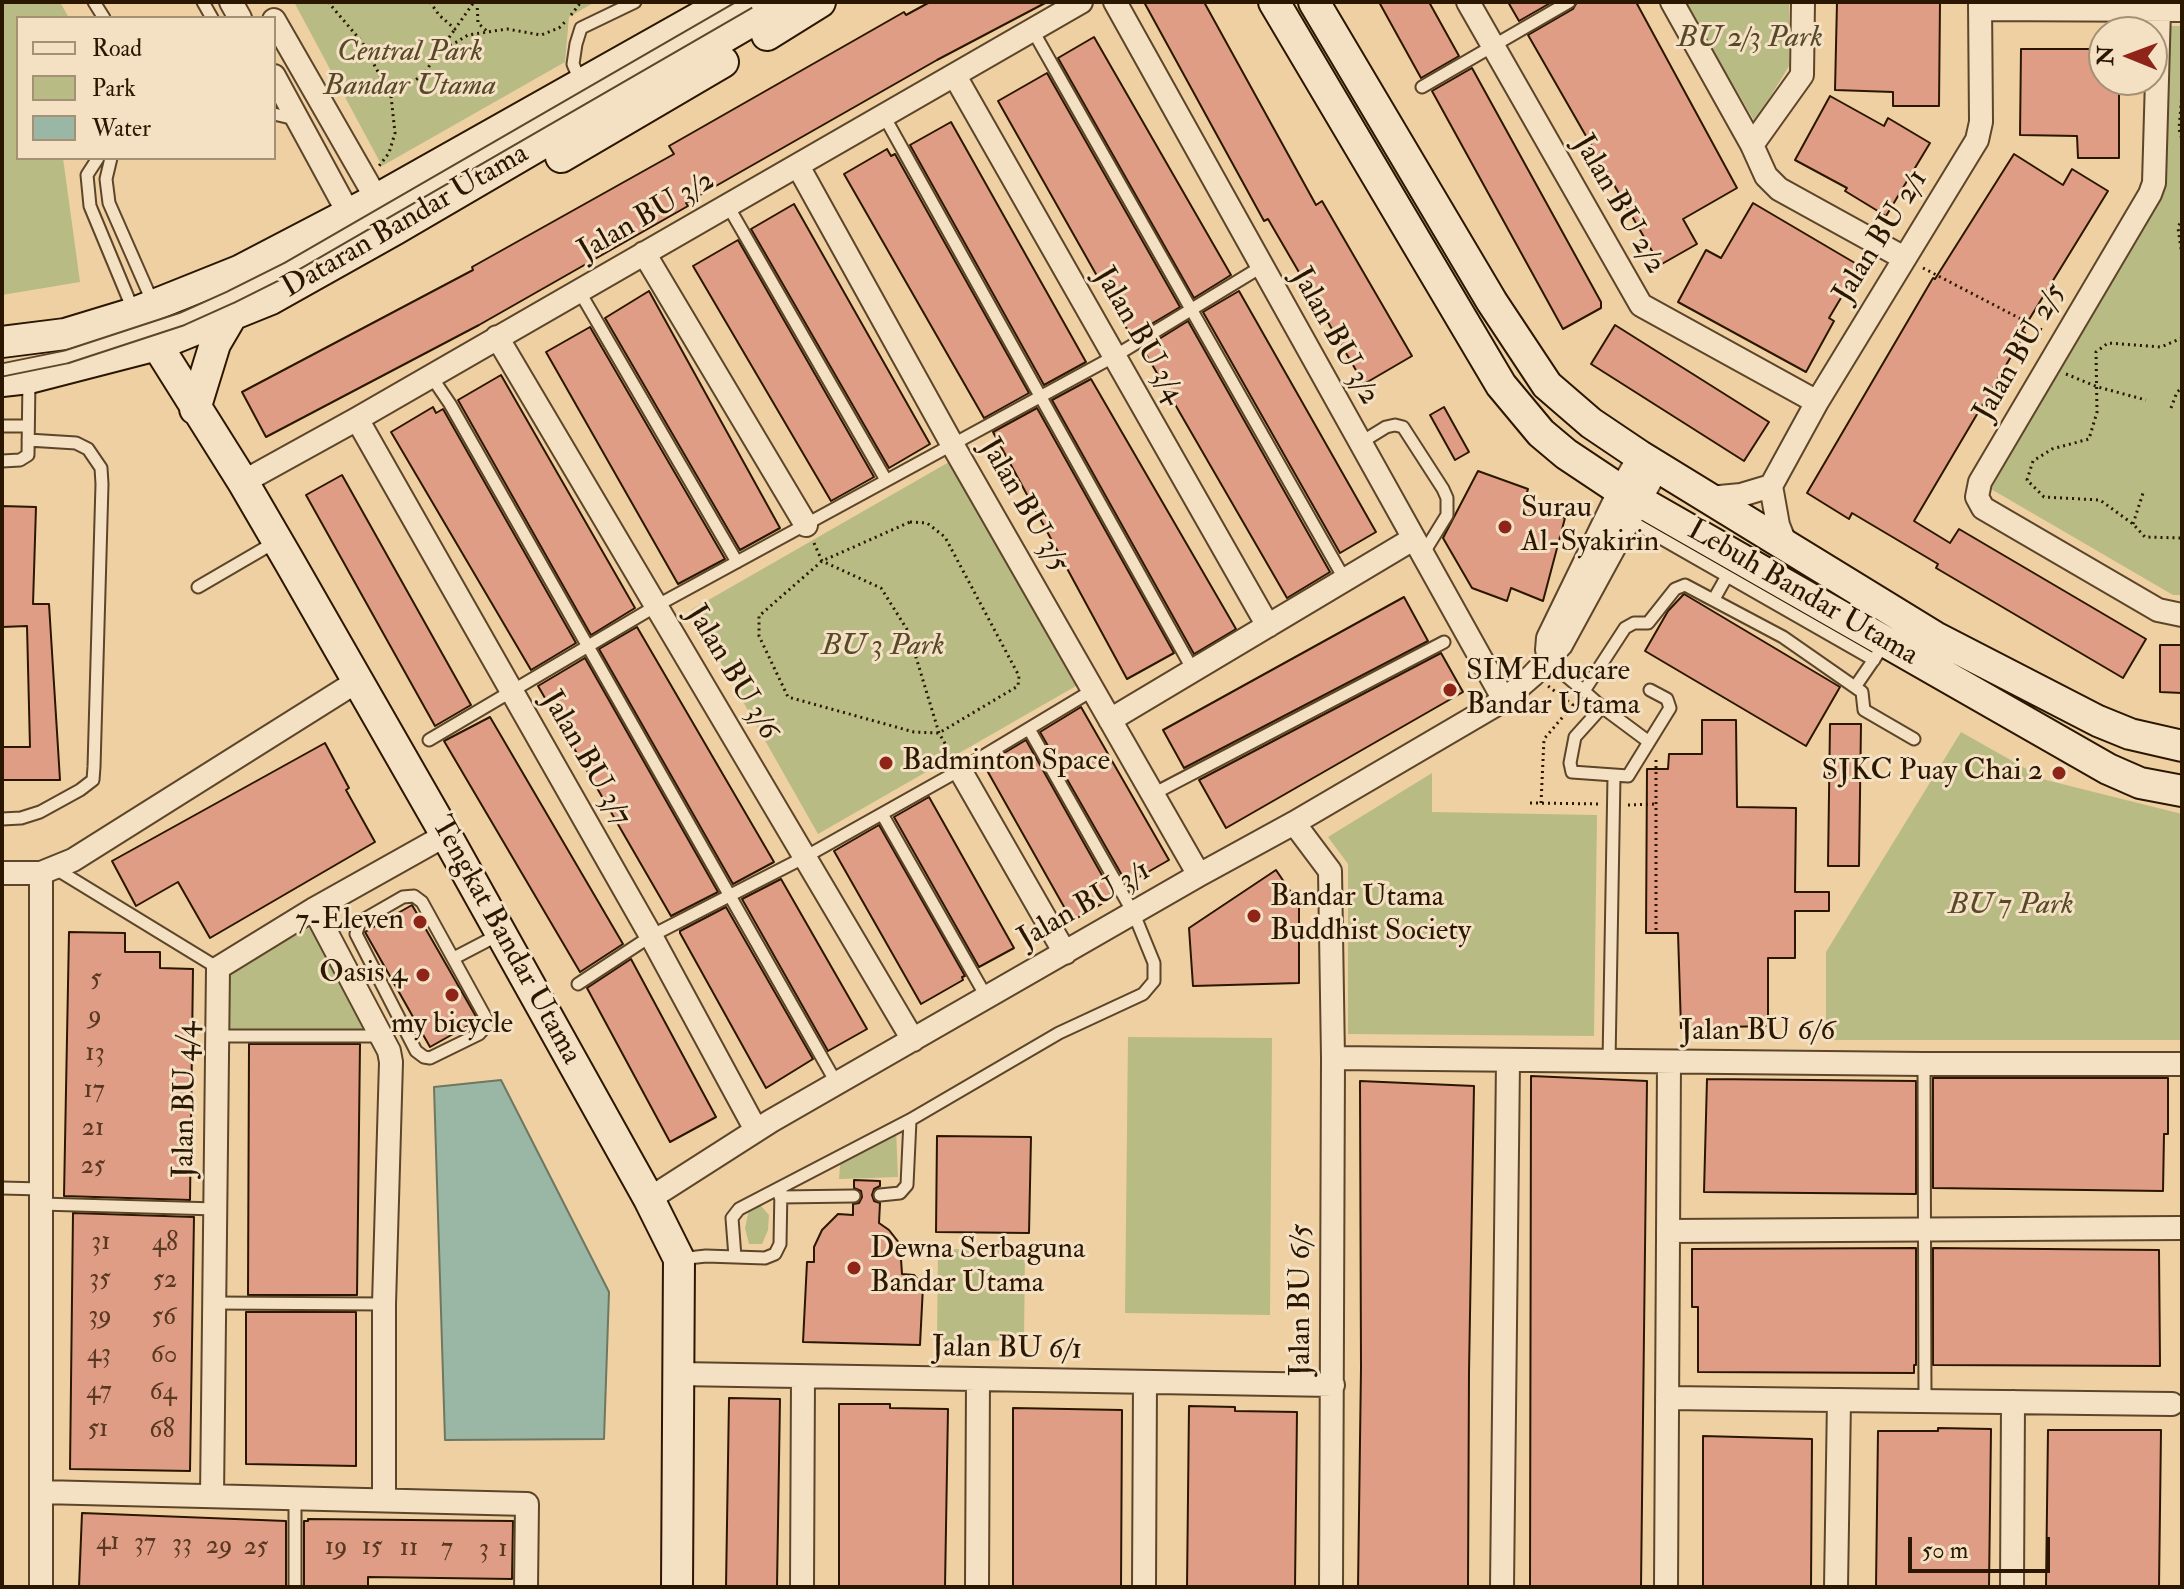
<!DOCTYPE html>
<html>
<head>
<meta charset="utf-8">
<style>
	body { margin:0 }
	#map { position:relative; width:2184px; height:1589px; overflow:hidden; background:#eed0a3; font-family:"IM FELL Double Pica",serif }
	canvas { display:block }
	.frame { position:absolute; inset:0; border:4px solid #2b1700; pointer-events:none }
	.legend { position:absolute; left:16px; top:16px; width:260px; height:144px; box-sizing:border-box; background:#f4e0c3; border:2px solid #a49075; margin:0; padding:10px 14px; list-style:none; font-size:24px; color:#2b1700 }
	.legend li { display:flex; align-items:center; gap:16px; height:40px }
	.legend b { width:40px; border:2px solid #a49075 }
	.north { position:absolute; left:2088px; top:16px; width:80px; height:80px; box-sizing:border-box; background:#f4e0c3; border:2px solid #a49075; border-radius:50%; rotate:271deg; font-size:22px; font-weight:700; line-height:32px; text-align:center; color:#2b1700 }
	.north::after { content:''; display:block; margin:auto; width:28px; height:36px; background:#8f2418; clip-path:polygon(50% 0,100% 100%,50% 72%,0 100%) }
	.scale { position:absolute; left:1908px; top:1537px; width:142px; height:36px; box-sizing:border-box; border:4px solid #2b1700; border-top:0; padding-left:10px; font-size:24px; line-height:28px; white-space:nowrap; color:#2b1700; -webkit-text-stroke:6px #f4e0c3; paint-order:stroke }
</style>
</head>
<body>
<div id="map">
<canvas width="2184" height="1589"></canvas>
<div class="frame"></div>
<ul class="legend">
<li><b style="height:10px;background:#f4e0c3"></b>Road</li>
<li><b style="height:22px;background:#b9bb85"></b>Park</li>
<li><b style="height:22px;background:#99b7a4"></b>Water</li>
</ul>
<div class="north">N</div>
<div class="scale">50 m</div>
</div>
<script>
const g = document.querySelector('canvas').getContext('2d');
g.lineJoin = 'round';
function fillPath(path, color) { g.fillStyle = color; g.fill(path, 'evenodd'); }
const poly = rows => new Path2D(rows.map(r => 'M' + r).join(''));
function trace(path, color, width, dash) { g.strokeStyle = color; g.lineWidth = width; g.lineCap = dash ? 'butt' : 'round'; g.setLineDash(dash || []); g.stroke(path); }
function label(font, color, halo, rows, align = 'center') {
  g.font = font + ' "IM FELL Double Pica",serif'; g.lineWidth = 6; g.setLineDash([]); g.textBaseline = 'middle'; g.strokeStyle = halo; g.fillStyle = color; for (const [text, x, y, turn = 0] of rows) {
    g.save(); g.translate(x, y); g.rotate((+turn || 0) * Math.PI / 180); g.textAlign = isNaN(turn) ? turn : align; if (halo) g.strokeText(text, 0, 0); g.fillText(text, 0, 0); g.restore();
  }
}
const green = poly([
	[2,2,60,2,69,18,18,18,18,158,63,158,80,282,2,295],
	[294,2,595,2,569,17,565,62,382,166],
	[1684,2,1789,2,1789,66,1755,122],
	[2169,26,2182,26,2182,595,2173,595,1991,489,2162,186],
	[949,462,1076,686,818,834,691,610],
	[1961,732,2046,780,2182,814,2180,1040,1826,1040,1826,952],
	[1432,773,1432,812,1597,815,1594,1036,1348,1034,1348,864,1328,837],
	[313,926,368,1032,224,1031,223,974],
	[1128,1037,1272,1038,1270,1315,1125,1313],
	[896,1129,898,1177,839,1179,841,1154],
	[761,1206,769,1215,768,1230,762,1244,749,1244,745,1228,749,1210],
	[938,1249,1025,1250,1024,1341,937,1340]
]);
const water = poly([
	[501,1080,609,1292,604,1439,445,1440,434,1087,501,1080]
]);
const building = poly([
	[930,2,1047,2,937,60,686,203,688,206,479,325,266,437,242,392,473,270,472,267,674,154,669,146,904,12,906,15,930,2],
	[1144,2,1204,2,1316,205,1322,201,1412,356,1364,384,1268,219,1264,221,1144,2],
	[1379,2,1429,2,1459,56,1421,78,1379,2],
	[1508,2,1552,2,1519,21,1508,2],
	[1577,2,1636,2,1737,188,1683,219,1697,244,1660,265,1528,35,1573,9,1577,2],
	[1837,2,1940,2,1939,106,1893,106,1893,92,1835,90,1837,2],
	[1094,37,1231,275,1194,298,1058,58,1094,37],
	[2021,49,2104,49,2104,80,2119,80,2119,158,2078,158,2077,136,2020,135,2021,49],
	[1472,68,1601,302,1601,308,1563,329,1432,91,1472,68],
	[1047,73,1180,307,1131,336,998,101,1047,73],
	[1830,96,1884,126,1888,118,1930,143,1886,216,1845,191,1847,188,1795,160,1830,96],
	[951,122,1086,362,1044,385,910,145,951,122],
	[887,149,891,156,895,154,1029,393,984,418,844,174,887,149],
	[2014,154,2063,185,2072,169,2108,191,2022,331,2025,333,1914,521,1950,543,1959,529,2146,639,2123,678,1936,568,1938,564,1852,513,1849,519,1807,493,1933,278,1935,279,2014,154],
	[1753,203,1860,266,1829,318,1834,321,1806,372,1678,302,1706,250,1721,258,1753,203],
	[794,204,930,444,889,468,751,229,794,204],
	[738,240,874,477,831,501,693,266,738,240],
	[649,291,780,528,740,550,605,318,649,291],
	[1239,291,1376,532,1340,553,1203,312,1239,291],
	[1188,321,1330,572,1287,598,1143,349,1188,321],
	[1615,325,1769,422,1744,461,1591,364,1615,325],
	[590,327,725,559,678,584,546,352,590,327],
	[501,375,635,608,591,635,458,400,501,375],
	[1091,379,1236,629,1194,654,1052,400,1091,379],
	[433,407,436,413,443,409,576,643,531,670,391,432,433,407],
	[1444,407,1469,452,1455,460,1430,415,1444,407],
	[1037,408,1174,653,1127,679,993,432,1037,408],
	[1478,471,1528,489,1524,503,1565,518,1543,601,1511,588,1507,601,1472,588,1443,538,1478,471],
	[342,475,471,705,435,726,306,495,342,475],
	[2,506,36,507,33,604,49,604,60,780,2,780,2,747,30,747,27,626,2,627,2,506],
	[1684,594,1840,687,1806,746,1645,651,1668,611,1684,594],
	[1404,597,1428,641,1184,768,1163,730,1404,597],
	[637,627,774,862,733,884,599,649,637,627],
	[2160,645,2182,645,2182,693,2160,692,2160,645],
	[1441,653,1463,692,1226,828,1199,780,1441,653],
	[585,658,718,892,671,916,538,686,585,658],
	[1081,707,1169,860,1127,884,1040,732,1081,707],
	[490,717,623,944,580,972,444,741,490,717],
	[1702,720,1736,720,1737,807,1796,808,1795,892,1829,892,1829,911,1795,911,1795,958,1768,958,1768,1026,1681,1028,1678,933,1646,933,1647,769,1668,769,1669,754,1702,754,1702,720],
	[1830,724,1861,724,1859,866,1828,866,1830,724],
	[1026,740,1112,893,1110,894,1112,898,1072,921,984,765,1026,740],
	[325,743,349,788,346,790,375,842,210,938,178,882,136,906,112,861,325,743],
	[929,797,1014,948,979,967,894,817,929,797],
	[879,825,965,976,962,977,963,980,921,1004,834,851,879,825],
	[1276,870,1299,904,1299,983,1193,986,1189,928,1276,870],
	[781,879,867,1029,828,1051,742,899,781,879],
	[412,905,478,1020,430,1047,365,932,412,905],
	[726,907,813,1059,766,1088,680,933,680,931,726,907],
	[69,932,125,933,125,952,160,952,160,968,193,969,190,1200,64,1196,69,932],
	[631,959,716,1117,670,1142,587,988,631,959],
	[249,1044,360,1044,357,1295,248,1295,249,1044],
	[1531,1076,1647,1081,1641,1587,1530,1587,1531,1076],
	[1933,1078,2168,1078,2168,1134,2164,1134,2163,1191,1933,1188,1933,1078],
	[1707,1079,1916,1081,1916,1194,1704,1192,1707,1079],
	[1360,1081,1474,1086,1469,1372,1468,1587,1358,1587,1361,1368,1360,1081],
	[937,1136,1031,1137,1029,1233,936,1232,937,1136],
	[854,1180,880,1181,880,1186,874,1189,872,1195,874,1201,880,1203,879,1223,889,1230,900,1244,902,1274,914,1275,923,1286,920,1345,803,1342,807,1262,814,1262,814,1247,822,1230,838,1214,853,1215,853,1204,859,1203,862,1197,861,1191,854,1188,854,1180],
	[73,1213,194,1217,190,1471,70,1469,73,1213],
	[1916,1248,1916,1365,1914,1365,1914,1373,1698,1372,1698,1307,1692,1307,1692,1249,1916,1248],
	[1933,1248,2159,1250,2160,1366,1933,1365,1933,1248],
	[246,1312,356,1312,356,1466,246,1464,246,1312],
	[729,1398,780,1399,777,1587,726,1587,729,1398],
	[839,1404,890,1404,890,1408,948,1409,945,1587,839,1587,839,1404],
	[1189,1406,1235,1407,1235,1411,1297,1412,1295,1587,1187,1587,1189,1406],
	[1013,1408,1122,1410,1121,1587,1013,1587,1013,1408],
	[1938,1428,1991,1429,1989,1587,1876,1587,1878,1431,1938,1431,1938,1428],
	[2048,1430,2161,1430,2159,1587,2046,1587,2048,1430],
	[1703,1436,1812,1439,1811,1587,1703,1587,1703,1436],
	[82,1513,286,1521,286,1587,79,1587,82,1513],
	[308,1519,513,1521,512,1579,368,1577,368,1587,304,1587,304,1521,308,1521,308,1519]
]);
const path = poly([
	[328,2,362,42,391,96,395,133,389,153,379,166],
	[430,2,439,15,455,29,474,2],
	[477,2,478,23,489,33],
	[571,15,581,2],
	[440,52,468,35,507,29,541,35,559,28,566,21],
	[2182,94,2179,129,2182,139],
	[391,96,423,75,455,29],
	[2182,218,2178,228,2182,255],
	[1923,268,2044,331],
	[2182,338,2161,347,2108,343,2096,352,2097,412,2089,439,2052,449,2033,461,2027,480,2044,497,2100,500,2133,524,2145,537,2182,538],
	[2066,374,2098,387,2146,400],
	[2171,408,2177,392,2182,388],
	[910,522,927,523,945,537,1019,676,1018,686,939,733,914,732,788,697,759,636,759,616,822,561,910,522],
	[2133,524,2144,490],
	[814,543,822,561,881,588,908,631,939,733,950,752],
	[1530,803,1601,804],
	[1541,803,1544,739,1573,705,1548,686],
	[1628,805,1656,804],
	[1656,930,1656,760]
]);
const lane = poly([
	[94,2,104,18],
	[203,2,212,18],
	[1033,31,1345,580],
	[581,83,573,64,576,44,581,28,635,2],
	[1422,87,1569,2],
	[274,114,295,119],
	[884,116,1193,670],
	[98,158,87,175,90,206,134,312],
	[111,158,106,179,109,203,153,303],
	[728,206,886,480],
	[585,301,737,562],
	[431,376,450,404,837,1084],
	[2,426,28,426],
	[1360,443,1386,427,1395,425,1403,427,1443,489,1447,498,1447,515,1423,554],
	[2,461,20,460,28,455,29,378],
	[1629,520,1874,660],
	[198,587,277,541],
	[1714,599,1727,576],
	[1546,659,1584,691],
	[1855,687,1877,655],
	[1650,690,1667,699,1670,708,1628,776,1572,772,1570,763,1575,737,1602,707,1584,691,1625,628,1634,623,1648,623,1675,589,1685,585,1783,637,1862,692,1864,710,1914,739],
	[1602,707,1649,742],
	[429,740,656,606,1115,356,1261,267],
	[1153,794,1444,642],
	[882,814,987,998],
	[2,819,21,818,40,812,80,790,93,780,94,767,102,484,101,468,88,449,76,443,28,440],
	[56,869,218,968],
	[414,896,422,902,487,1020,487,1025,479,1034,430,1058,424,1057,416,1051,356,934,359,924,363,920,403,897,414,896],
	[454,958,500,934],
	[578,984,651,936,805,857,960,770,1093,690],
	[218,1036,381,1036],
	[1609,1062,1614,776],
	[1924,1064,1925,1401],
	[2,1188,41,1189],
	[880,1195,900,1193,907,1185,910,1120],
	[780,1197,854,1196],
	[41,1204,216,1209],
	[735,1257,732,1218,739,1209,910,1120,1059,1033,1143,994,1154,981,1154,963,1134,914,1029,729],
	[679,1259,706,1256,765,1258,775,1254,780,1244,781,1188],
	[214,1303,384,1304],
	[295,1587,295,1498]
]);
const street = poly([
	[231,2,240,18],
	[1115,2,1504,700],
	[1468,2,1641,305,1817,402],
	[1672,2,1752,145,1766,176,1779,189,1904,258],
	[1980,9,2182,10],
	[2159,10,2154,183,2150,194,1980,482,1977,497,1983,508,2158,610,2182,615],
	[274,20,383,210],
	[274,76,356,227],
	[955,76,1268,626],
	[1752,145,1802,75,1803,2],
	[798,166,952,444,1199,875],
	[644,253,806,525],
	[497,337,913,1040],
	[357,419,651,936,756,1130],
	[243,482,357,419,1081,2],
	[1771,486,1778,525,1786,545],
	[1709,498,1741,495,1771,486,1817,402,1977,140,1981,122,1980,2],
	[1547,650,1548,638,1620,490,1640,456],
	[1110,720,1413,539],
	[960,770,1065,953],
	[1294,823,1330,871,1333,1058,1331,1587],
	[2,873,41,873,73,860,356,682],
	[314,909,389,1051,391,1062,384,1304,384,1500],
	[1333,1058,1924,1064,2182,1064],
	[649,1199,771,1121,1199,875,1294,823,1504,700,1533,675,1561,645,1658,467],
	[1668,1231,2182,1228],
	[679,1374,1333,1385],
	[1667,1398,2172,1404],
	[41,1492,527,1504,526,1587],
	[212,1496,218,968,314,909,446,835],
	[41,1587,41,873],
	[802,1587,803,1377],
	[977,1587,978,1379],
	[1144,1587,1145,1382],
	[1502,1587,1508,1061],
	[1666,1587,1669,1062],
	[1836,1587,1839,1400],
	[2012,1587,2013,1402]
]);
const secondary = poly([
	[1274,2,1501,385,1541,433,1566,454,1620,490,2108,769,2140,783,2182,791],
	[1314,2,1492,302,1547,385,1591,423,1640,456,1935,637,2098,721,2130,734,2182,746],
	[767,35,820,2],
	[561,157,723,62],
	[134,313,142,328,157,345,243,482,289,561,446,835,649,1199,679,1259,677,1587],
	[2,342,65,334,134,313,239,271,377,199,727,2],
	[2,381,29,378,157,345,271,299,394,230,784,2],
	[195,409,215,344,232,315]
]);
const laneBridge = poly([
	[2,370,66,357,182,319,231,297,287,269,749,2]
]);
const markers = [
	[1505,527,8,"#8f2418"],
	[1450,690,8,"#8f2418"],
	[886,763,8,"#8f2418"],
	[2059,773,8,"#8f2418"],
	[1254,916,8,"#8f2418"],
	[420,922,8,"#8f2418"],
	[423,975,8,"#8f2418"],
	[452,995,8,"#8f2418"],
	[854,1268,8,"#8f2418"]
];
const numberNames = [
	["5",96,980],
	["9",95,1017],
	["13",95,1054],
	["17",94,1091],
	["21",93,1129],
	["25",93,1167],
	["31",101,1243],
	["48",165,1244],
	["35",100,1280],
	["52",165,1281],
	["39",100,1317],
	["56",164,1318],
	["43",99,1355],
	["60",164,1356],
	["47",99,1392],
	["64",163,1393],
	["51",98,1430],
	["68",162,1431],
	["41",108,1543],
	["37",145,1544],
	["33",182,1545],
	["29",219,1547],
	["25",256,1548],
	["19",336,1548],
	["15",372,1548],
	["11",409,1549],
	["7",447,1549],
	["3",484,1550],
	["1",503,1550]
];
const parkNames = [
	["BU 2/3 Park",1750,40],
	["Central Park",410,54],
	["Bandar Utama",410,88],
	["BU 3 Park",883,648],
	["BU 7 Park",2011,907]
];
const streetNames = [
	["Jalan BU 2/2",1618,205,60],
	["Jalan BU 3/2",647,217,-30],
	["Dataran Bandar Utama",406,222,-30],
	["Jalan BU 2/1",1882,237,-58],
	["Jalan BU 3/4",1138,336,60],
	["Jalan BU 3/2",1334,337,61],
	["Jalan BU 2/5",2021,353,-60],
	["Jalan BU 3/5",1023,506,60],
	["Lebuh Bandar Utama",1802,594,30],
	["Jalan BU 3/6",731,673,59],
	["Jalan BU 3/7",585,759,60],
	["Jalan BU 3/1",1085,906,-30],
	["Tengkat Bandar Utama",505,941,61],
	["Jalan BU 6/6",1758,1033],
	["Jalan BU 4/4",187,1100,-89],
	["Jalan BU 6/5",1303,1300,-90],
	["Jalan BU 6/1",1007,1350,1]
];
const poiNames = [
	["Surau",1521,510],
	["Al-Syakirin",1521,544],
	["SIM Educare",1466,673],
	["Bandar Utama",1466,707],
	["Badminton Space",902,763],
	["SJKC Puay Chai 2",2043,773,"right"],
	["Bandar Utama",1270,899],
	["Buddhist Society",1270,933],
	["7-Eleven",404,922,"right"],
	["Oasis 4",407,975,"right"],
	["my bicycle",452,1026,"center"],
	["Dewna Serbaguna",870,1251],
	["Bandar Utama",870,1285]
];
fillPath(green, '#b9bb85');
fillPath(water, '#99b7a4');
trace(water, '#6d7762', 2);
fillPath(building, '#de9d84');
trace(building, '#2b1700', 2);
trace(lane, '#5c4529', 15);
trace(street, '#5c4529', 26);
trace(secondary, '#2b1700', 34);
trace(path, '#2b1700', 3, [2, 4]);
trace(lane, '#f4e0c3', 11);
trace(street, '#f4e0c3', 22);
trace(secondary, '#f4e0c3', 30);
trace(laneBridge, '#5c4529', 15, []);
trace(laneBridge, '#f4e0c3', 11);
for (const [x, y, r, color] of markers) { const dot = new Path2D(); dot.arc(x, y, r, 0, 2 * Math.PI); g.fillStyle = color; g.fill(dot); trace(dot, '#f4e0c3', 3); }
label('26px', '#583821', null, numberNames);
label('italic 30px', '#564828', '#f4e0c3', parkNames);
label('30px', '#2b1700', '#f4e0c3', streetNames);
label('30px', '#2b1700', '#f4e0c3', poiNames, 'left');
</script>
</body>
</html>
